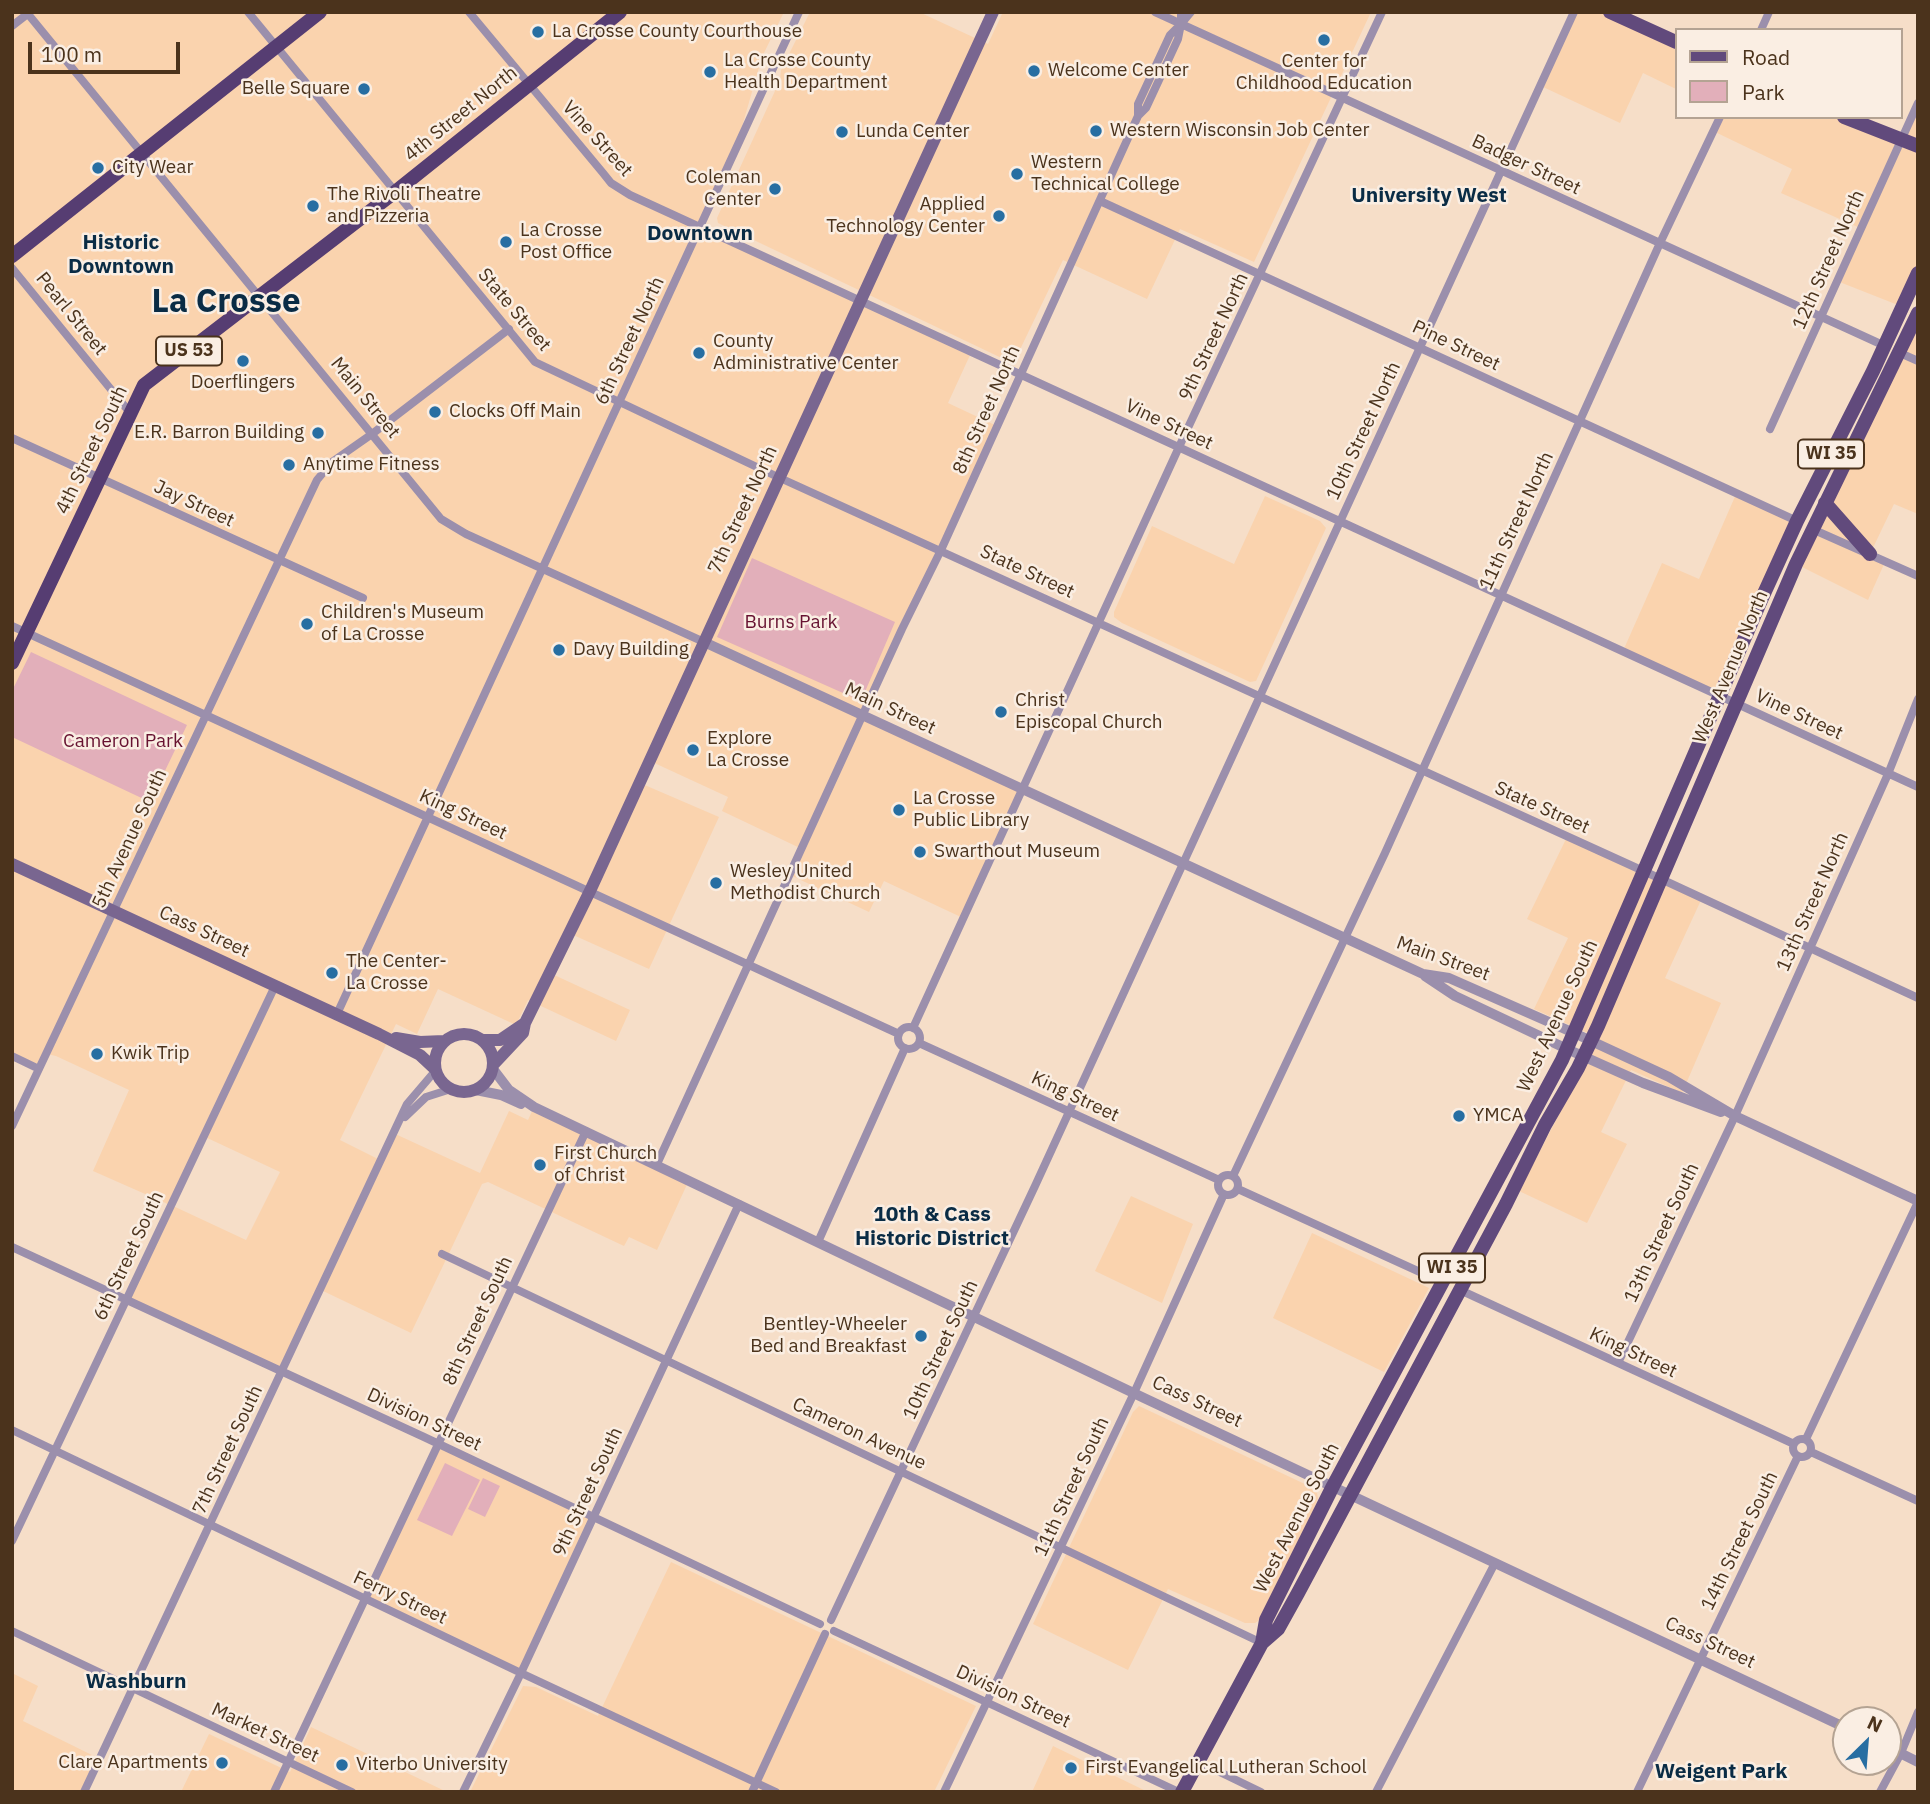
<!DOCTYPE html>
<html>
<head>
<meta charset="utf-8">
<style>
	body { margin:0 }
	#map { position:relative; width:1930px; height:1804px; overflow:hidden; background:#f6dec8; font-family:"IBM Plex Sans",sans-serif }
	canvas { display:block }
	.frame { position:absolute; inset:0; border:14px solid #4b331c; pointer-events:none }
	.legend { position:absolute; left:1675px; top:28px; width:228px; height:91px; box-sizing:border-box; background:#faeee3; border:2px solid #b4a393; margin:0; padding:9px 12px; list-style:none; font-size:21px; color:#4b331c }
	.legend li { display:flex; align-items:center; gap:14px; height:35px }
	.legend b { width:35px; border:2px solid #b4a393 }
	.north { position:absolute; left:1832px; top:1706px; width:70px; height:70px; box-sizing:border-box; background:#faeee3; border:2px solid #b4a393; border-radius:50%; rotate:25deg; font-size:19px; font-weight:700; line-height:28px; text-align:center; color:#4b331c }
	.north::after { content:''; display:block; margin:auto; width:24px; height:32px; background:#276ea2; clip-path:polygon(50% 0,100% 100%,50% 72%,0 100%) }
	.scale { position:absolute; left:28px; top:42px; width:152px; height:32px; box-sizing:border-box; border:4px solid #4b331c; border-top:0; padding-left:9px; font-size:21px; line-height:24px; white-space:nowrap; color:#4b331c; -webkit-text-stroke:5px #faeee3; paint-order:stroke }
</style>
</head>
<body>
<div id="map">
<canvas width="1930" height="1804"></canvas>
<div class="frame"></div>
<ul class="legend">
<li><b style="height:9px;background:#614a7c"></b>Road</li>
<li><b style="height:19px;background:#e2afba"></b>Park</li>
</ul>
<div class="north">N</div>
<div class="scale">100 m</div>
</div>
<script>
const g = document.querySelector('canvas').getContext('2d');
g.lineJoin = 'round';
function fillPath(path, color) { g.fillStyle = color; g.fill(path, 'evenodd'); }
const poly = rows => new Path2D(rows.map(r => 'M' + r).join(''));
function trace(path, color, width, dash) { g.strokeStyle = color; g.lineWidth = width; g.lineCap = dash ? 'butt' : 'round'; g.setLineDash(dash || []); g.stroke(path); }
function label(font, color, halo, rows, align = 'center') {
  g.font = font + ' "IBM Plex Sans",sans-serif'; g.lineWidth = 5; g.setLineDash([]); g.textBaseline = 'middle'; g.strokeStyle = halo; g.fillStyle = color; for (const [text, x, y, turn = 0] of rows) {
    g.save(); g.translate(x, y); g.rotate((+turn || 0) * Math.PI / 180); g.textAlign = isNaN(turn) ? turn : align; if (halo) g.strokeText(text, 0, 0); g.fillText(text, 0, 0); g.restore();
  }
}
const built = poly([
	[12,12,784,12,762,57,735,151,700,227,971,353,948,403,997,426,863,715,1023,790,963,918,884,881,869,912,790,875,802,849,722,811,728,797,650,761,640,783,719,817,649,969,571,934,552,974,630,1010,616,1041,528,1000,516,1025,438,989,417,1034,396,1024,340,1140,378,1159,391,1132,480,1173,509,1111,528,1120,534,1107,689,1180,657,1250,629,1237,624,1246,488,1182,482,1184,411,1333,321,1290,283,1371,125,1300,170,1205,93,1171,129,1090,56,1056,47,1054,39,1069,12,1056],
	[203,1136,280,1172,246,1240,171,1205],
	[810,12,919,12,988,44,1003,12,1371,12,1254,262,1180,229,1147,299,1063,260,1014,362,1010,362,718,223,717,218,780,80,781,70],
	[1574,12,1630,12,1630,21,1676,42,1676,89,1643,73,1620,123,1541,86],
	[1918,107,1918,283,1903,307,1837,281,1860,228,1781,193,1792,169,1713,131,1720,117,1844,117,1899,140],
	[1918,303,1918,514,1894,504,1870,554,1885,562,1868,600,1796,564],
	[1737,492,1797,521,1721,696,1623,651,1662,563,1699,579],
	[1265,496,1320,521,1326,528,1256,681,1250,682,1122,623,1114,617,1114,612,1152,526,1234,564],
	[1567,837,1702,898,1665,978,1721,1003,1682,1093,1631,1070,1601,1132,1627,1144,1587,1223,1519,1191,1599,1038,1534,1009,1568,938,1527,919],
	[1131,1196,1193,1224,1162,1303,1095,1271],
	[1312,1233,1429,1288,1384,1372,1273,1318],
	[1139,1406,1309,1486,1317,1493,1318,1498,1308,1526,1258,1621,1255,1623,1245,1623,1168,1589,1128,1670,1033,1624,1133,1412],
	[438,1443,594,1518,521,1673,365,1598],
	[671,1562,976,1706,934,1792,470,1792,523,1686,536,1687,598,1716],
	[12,1673,38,1686,23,1721,100,1759,84,1792,12,1792],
	[311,1727,447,1792,181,1792,209,1734,290,1772],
	[1053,1746,1148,1792,1032,1792]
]);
const green = poly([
	[752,558,895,622,861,701,717,637],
	[31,652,187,725,150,802,12,737,12,691],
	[445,1463,480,1480,452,1536,417,1520],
	[483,1478,500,1486,485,1517,468,1509]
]);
const minor = poly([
	[248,12,535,362,780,478,1661,879,1918,998],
	[469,12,603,173,611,183,630,195,1918,787],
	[1155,12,1885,346],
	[1181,12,1181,24,1191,12],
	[28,14,441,519,466,534,704,642],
	[1181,24,1178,39,1146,108,1138,116,1138,104,1170,35,1181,24],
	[12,26,30,12],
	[1761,30,1769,12],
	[1100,201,1797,521],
	[12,268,131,414],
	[1900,353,1918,361],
	[1770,429,1918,103],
	[12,438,363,598],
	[1812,529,1918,576],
	[12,626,899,1034],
	[337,1014,799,12],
	'898 1038a11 11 0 1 1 22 0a11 11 0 1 1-22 0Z',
	[913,1028,1179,447,1382,12],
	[919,1043,1219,1180],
	[12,1056,39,1069],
	[405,1117,426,1097,451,1089],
	[12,1126,317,480,332,462,372,434,509,329],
	[657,1164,902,629,941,550,1138,116],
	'1218 1185a10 10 0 1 1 20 0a10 10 0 1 1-20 0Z',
	[1233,1176,1385,853,1660,243,1720,117],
	[1238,1189,1444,1283],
	[818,1242,905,1048],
	[12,1247,424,1437,820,1624],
	[442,1254,1262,1643],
	[1460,1290,1794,1444],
	[1618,1363,1735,1116,1888,774,1918,699],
	[12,1430,521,1673,776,1792],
	'1793 1448a9 9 0 1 1 18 0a9 9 0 1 1-18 0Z',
	[1806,1439,1918,1202],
	[1811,1452,1918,1501],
	[12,1541,275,986],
	[831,1620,1035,1186,1574,12],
	[12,1631,352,1792],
	[834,1631,1179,1792],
	[1199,1762,1261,1792],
	[84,1792,407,1104,436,1070],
	[274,1792,586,1131],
	[463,1792,521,1673,739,1204],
	[752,1792,825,1634],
	[944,1792,1134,1393,1224,1194],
	[1376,1792,1495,1563],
	[1637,1792,1798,1456],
	[1880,1792,1901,1753,1918,1712]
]);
const tertiary = poly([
	[704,642,1423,974,1449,978,1574,1033,1669,1077,1735,1116,1918,1201],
	[1425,976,1455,996,1567,1049,1643,1083,1721,1112],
	[493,1069,509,1090,534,1107,1144,1398,1846,1728],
	[476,1090,501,1095,521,1104],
	[1888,1747,1918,1762]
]);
const secondary = poly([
	[12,864,379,1034,420,1055,435,1069],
	'435 1063a29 29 0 1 1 58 0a29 29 0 1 1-58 0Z',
	[396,1038,420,1042,444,1041],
	[482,1040,500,1040,525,1023],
	[493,1065,523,1033,525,1023,590,891,993,12]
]);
const primary = poly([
	[1610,12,1676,42],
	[1844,117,1918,146],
	[1825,503,1870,554],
	[1262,1643,1278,1629,1298,1593,1506,1204,1545,1125,1578,1068,1598,1026,1796,564,1918,313],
	[1182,1792,1262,1643,1266,1620,1333,1486,1562,1060,1762,598,1797,521,1873,371,1918,273]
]);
const trunk = poly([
	[12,256,320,12],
	[12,663,144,385,395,192,620,12]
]);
const markers = [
	[538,32,7,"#276ea2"],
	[1324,40,7,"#276ea2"],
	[1034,71,7,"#276ea2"],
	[710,72,7,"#276ea2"],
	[364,89,7,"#276ea2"],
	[1096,131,7,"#276ea2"],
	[842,132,7,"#276ea2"],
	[98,168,7,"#276ea2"],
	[1017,174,7,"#276ea2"],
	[775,189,7,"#276ea2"],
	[313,206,7,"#276ea2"],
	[999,216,7,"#276ea2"],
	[506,242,7,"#276ea2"],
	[699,353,7,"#276ea2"],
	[243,361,7,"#276ea2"],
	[435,412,7,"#276ea2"],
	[318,433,7,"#276ea2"],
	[289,465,7,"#276ea2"],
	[307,624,7,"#276ea2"],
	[559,650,7,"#276ea2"],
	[1001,712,7,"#276ea2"],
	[693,750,7,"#276ea2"],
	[899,810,7,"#276ea2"],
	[920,852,7,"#276ea2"],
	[716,883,7,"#276ea2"],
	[332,973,7,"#276ea2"],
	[97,1054,7,"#276ea2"],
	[1459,1116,7,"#276ea2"],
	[540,1165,7,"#276ea2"],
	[921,1336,7,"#276ea2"],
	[222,1763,7,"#276ea2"],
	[342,1765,7,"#276ea2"],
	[1071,1768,7,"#276ea2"]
];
const shields = [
	[189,351,66],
	[1831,454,66],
	[1452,1268,66]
];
const shieldNames = [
	["US 53",189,351],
	["WI 35",1831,454],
	["WI 35",1452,1268]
];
const poiNames = [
	["La Crosse County Courthouse",552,32],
	["La Crosse County",724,61],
	["Health Department",724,83],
	["Center for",1324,62,"center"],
	["Childhood Education",1324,84,"center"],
	["Welcome Center",1048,71],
	["Belle Square",350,89,"right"],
	["Western Wisconsin Job Center",1110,131],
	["Lunda Center",856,132],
	["Western",1031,163],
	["Technical College",1031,185],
	["City Wear",112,168],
	["Coleman",761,178,"right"],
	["Center",761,200,"right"],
	["The Rivoli Theatre",327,195],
	["and Pizzeria",327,217],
	["Applied",985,205,"right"],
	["Technology Center",985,227,"right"],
	["La Crosse",520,231],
	["Post Office",520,253],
	["County",713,342],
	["Administrative Center",713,364],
	["Doerflingers",243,383,"center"],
	["Clocks Off Main",449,412],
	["E.R. Barron Building",304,433,"right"],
	["Anytime Fitness",303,465],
	["Children's Museum",321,613],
	["of La Crosse",321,635],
	["Davy Building",573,650],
	["Christ",1015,701],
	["Episcopal Church",1015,723],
	["Explore",707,739],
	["La Crosse",707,761],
	["La Crosse",913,799],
	["Public Library",913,821],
	["Swarthout Museum",934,852],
	["Wesley United",730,872],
	["Methodist Church",730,894],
	["The Center-",346,962],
	["La Crosse",346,984],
	["Kwik Trip",111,1054],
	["YMCA",1473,1116],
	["First Church",554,1154],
	["of Christ",554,1176],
	["Bentley-Wheeler",907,1325,"right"],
	["Bed and Breakfast",907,1347,"right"],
	["Clare Apartments",208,1763,"right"],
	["Viterbo University",356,1765],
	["First Evangelical Lutheran School",1085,1768]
];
const streetNames = [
	["4th Street North",461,114,-39],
	["Vine Street",597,139,48],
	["Badger Street",1526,165,25],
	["12th Street North",1829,260,-66],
	["State Street",514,310,50],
	["Pearl Street",71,314,51],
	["9th Street North",1214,337,-65],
	["6th Street North",630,341,-65],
	["Pine Street",1456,346,25],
	["Main Street",365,398,51],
	["8th Street North",987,410,-66],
	["Vine Street",1169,425,25],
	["10th Street North",1364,431,-65],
	["4th Street South",92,450,-64],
	["Jay Street",194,504,25],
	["7th Street North",743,510,-65],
	["11th Street North",1517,521,-65],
	["State Street",1027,572,25],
	["West Avenue North",1731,667,-67],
	["Main Street",890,709,25],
	["Vine Street",1799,715,25],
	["State Street",1542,808,24],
	["King Street",463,815,25],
	["5th Avenue South",130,839,-65],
	["13th Street North",1813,902,-66],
	["Cass Street",204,932,25],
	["Main Street",1443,959,20],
	["West Avenue South",1558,1016,-65],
	["King Street",1075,1097,25],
	["13th Street South",1662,1233,-65],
	["6th Street South",129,1256,-65],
	["8th Street South",478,1321,-65],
	["10th Street South",941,1350,-65],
	["King Street",1633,1353,25],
	["Cass Street",1197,1402,25],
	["Division Street",424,1420,25],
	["Cameron Avenue",859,1434,25],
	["7th Street South",228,1450,-65],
	["11th Street South",1072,1487,-65],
	["9th Street South",588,1492,-65],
	["West Avenue South",1297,1518,-63],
	["14th Street South",1740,1541,-64],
	["Ferry Street",400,1598,25],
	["Cass Street",1710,1643,25],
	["Division Street",1013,1697,25],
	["Market Street",265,1733,25]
];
const parkNames = [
	["Burns Park",791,623],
	["Cameron Park",123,742]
];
const neighbourhoodNames = [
	["University West",1429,196],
	["Downtown",700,234],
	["Historic",121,243],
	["Downtown",121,267],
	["10th & Cass",932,1215],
	["Historic District",932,1239],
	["Washburn",136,1682],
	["Weigent Park",1721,1772]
];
const townNames = [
	["La Crosse",226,302]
];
fillPath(built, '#fad3ae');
fillPath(green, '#e2afba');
trace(minor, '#9b8fac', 8);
trace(tertiary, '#9b8fac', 10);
trace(secondary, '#796690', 12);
trace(primary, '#614a7c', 14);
trace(trunk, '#563d72', 14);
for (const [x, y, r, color] of markers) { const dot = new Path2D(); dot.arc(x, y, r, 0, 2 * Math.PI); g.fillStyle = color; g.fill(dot); trace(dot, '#faeee3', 2.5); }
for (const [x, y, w] of shields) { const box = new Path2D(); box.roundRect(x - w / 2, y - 14.5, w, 29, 5); g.fillStyle = '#faeee3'; g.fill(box); trace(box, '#4b331c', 2); }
label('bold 18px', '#4b331c', null, shieldNames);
label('19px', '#4b331c', '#faeee3', poiNames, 'left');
label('19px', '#4b331c', '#faeee3', streetNames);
label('19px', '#671231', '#faeee3', parkNames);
label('bold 21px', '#0a2c45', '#faeee3', neighbourhoodNames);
label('bold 33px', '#0a2c45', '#faeee3', townNames);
</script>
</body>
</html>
